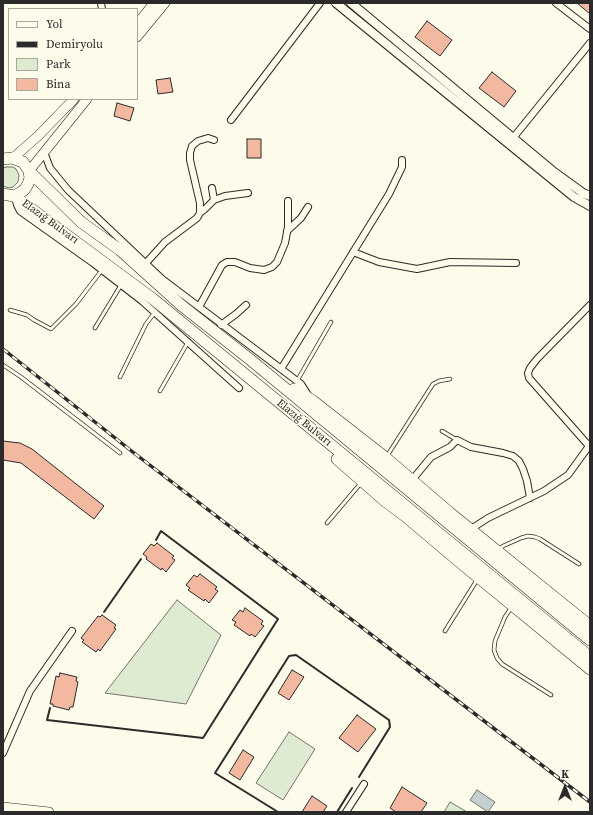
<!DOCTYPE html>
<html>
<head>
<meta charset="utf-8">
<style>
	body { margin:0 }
	#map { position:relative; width:593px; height:815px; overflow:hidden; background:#fdfbea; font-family:"Source Serif 4",serif }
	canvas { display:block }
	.frame { position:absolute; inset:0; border:4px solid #2b2b2b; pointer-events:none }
	.legend { position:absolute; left:8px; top:8px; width:130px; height:92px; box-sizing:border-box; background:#fdfbea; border:1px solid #a9a89e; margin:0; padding:5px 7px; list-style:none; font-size:12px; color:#2b2b2b }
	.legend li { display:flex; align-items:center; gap:8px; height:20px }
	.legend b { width:20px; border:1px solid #a9a89e }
	.north { position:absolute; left:545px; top:767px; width:40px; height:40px; -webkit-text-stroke:3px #fdfbea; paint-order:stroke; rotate:0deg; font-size:11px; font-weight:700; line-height:16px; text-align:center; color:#2b2b2b }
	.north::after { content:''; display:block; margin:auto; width:14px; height:18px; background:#2b2b2b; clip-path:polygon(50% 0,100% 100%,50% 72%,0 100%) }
</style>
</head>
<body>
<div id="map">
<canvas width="593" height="815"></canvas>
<div class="frame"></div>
<ul class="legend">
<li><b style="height:5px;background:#fdfbea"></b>Yol</li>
<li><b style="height:5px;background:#2b2b2b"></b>Demiryolu</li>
<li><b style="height:11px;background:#deebd1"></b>Park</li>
<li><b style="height:11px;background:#f2b8a0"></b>Bina</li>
</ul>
<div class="north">K</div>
</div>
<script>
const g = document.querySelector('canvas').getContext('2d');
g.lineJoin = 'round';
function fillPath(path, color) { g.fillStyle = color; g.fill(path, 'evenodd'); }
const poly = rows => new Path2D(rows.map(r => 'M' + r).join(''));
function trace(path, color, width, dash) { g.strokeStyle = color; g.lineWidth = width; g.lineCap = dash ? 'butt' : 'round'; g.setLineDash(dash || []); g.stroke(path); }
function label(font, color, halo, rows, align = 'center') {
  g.font = font + ' "Source Serif 4",serif'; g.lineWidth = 3; g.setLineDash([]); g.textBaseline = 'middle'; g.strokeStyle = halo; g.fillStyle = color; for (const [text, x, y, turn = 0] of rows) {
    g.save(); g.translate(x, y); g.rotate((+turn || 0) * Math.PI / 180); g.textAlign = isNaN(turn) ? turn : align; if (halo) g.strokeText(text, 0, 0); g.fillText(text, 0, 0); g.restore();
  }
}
const green = poly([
	[6,167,13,167,16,169,19,175,18,182,13,187,9,188,3,186,3,168,6,167],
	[177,600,221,635,186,704,105,693,177,600],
	[289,732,315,749,283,800,256,783,289,732],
	[450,802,467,812,444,812,450,802]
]);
const water = poly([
	[477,790,495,802,488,812,470,800,477,790]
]);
const building = poly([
	[577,3,590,3,590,14,577,3],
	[427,21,452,40,440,56,415,37,427,21],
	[492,72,516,91,504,107,479,88,492,72],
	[170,78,173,92,158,94,156,80,170,78],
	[117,103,134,108,130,121,114,116,117,103],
	[247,139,261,139,261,158,247,158,247,139],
	[3,441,20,443,32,449,104,506,94,519,21,463,3,460,3,441],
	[157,543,174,556,172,558,175,560,166,572,162,568,161,570,146,559,147,557,143,554,151,544,154,546,157,543],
	[200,574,217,587,215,589,218,591,209,603,205,599,204,601,188,590,190,588,186,585,194,575,197,577,200,574],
	[245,608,263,621,261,624,264,626,255,637,251,634,250,636,234,625,236,622,232,620,240,610,243,612,245,608],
	[102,615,116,625,114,628,116,629,100,651,98,649,96,652,82,642,84,640,81,638,98,616,100,617,102,615],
	[292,670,304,677,289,700,278,693,292,670],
	[60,673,77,677,76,681,78,682,73,707,70,707,69,710,53,706,53,704,50,704,56,676,59,677,60,673],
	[357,715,376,729,358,752,339,738,357,715],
	[243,750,254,757,240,780,229,773,243,750],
	[402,787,427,803,421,812,396,812,390,808,402,787],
	[312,796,327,806,323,812,302,812,312,796]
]);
const service = poly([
	[10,310,27,315,34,320,51,329,76,304,102,270],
	[95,328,121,285],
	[3,365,21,377,120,453],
	[120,377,146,324,155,312],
	[297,381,331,322],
	[160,391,188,342],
	[442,431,457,440],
	[387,456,433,384,439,381,450,379],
	[327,523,361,483],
	[499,550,503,546,521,538,528,536,535,537,540,539,579,564],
	[511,608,505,617,495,641,494,650,497,658,502,664,551,695],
	[445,631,477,580]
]);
const minor = poly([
	[101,3,102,9],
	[556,3,590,29],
	[231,120,320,3],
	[513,138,590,43],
	[44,152,50,168,68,190,162,279,301,384,308,395],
	[212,188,214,200],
	[15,197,17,205,20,211,93,263,142,301,239,388],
	[200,213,205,209,214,200,225,196,248,193],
	[287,231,301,218,308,207],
	[353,252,379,262,417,269,450,262,516,263],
	[146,263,165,242,197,218,200,213,200,203,190,160,190,153,192,146,198,141,208,138,214,140],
	[199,307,222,265,227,262,235,262,250,268,264,270,272,267,277,262,285,243,288,227,288,201],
	[221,325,236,314,246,305],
	[281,369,389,194,402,167,402,160],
	[412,480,431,457,450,447,457,440,471,447,503,453,513,456,519,461,523,469,527,481,530,498],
	[471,529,488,518,544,491,568,475,589,446,529,378,528,373,530,368,537,359,590,305],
	[3,753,30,691,72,631],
	[346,812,364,784]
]);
const tertiary = poly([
	[336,3,574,197,590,206],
	[351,3,554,172,583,193,590,196]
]);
const secondary = poly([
	[137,24,154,3],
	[137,37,165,3],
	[13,158,38,136,74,99],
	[29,171,87,99],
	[3,807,49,812]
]);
const trunk = poly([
	[3,159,12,158,23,162,29,171,30,178,28,184,25,189,20,193,14,196,3,194],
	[29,171,81,222,120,250,181,305,252,361,590,640],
	[14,196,153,299,590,657],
	[294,389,313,401,386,458,450,513,590,626],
	[337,459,385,501,405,516,462,564,590,669]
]);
const rail = poly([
	[3,349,134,453,590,802]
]);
const wall = poly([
	[104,612,141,559],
	[50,708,47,720,203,738,278,619,161,531,156,540],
	[278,812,215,773,289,656,296,655,389,720,390,727,359,777],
	[337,812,352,788]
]);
const streetNames = [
	["Elazığ Bulvarı",50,222,36],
	["Elazığ Bulvarı",304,423,39]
];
fillPath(green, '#deebd1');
trace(green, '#74746e', 1);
fillPath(water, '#c7d0d0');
trace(water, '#74746e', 1);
fillPath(building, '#f2b8a0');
trace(building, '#2b2b2b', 1);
trace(service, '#2b2b2b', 4.5);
trace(minor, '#2b2b2b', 8);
trace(tertiary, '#2b2b2b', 10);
trace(secondary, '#2b2b2b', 10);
trace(trunk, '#2b2b2b', 12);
trace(service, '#fdfbea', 3);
trace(minor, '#fdfbea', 6);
trace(tertiary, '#fdfbea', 8);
trace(secondary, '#fdfbea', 9);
trace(trunk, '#fdfbea', 11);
trace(rail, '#2b2b2b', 3.5);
trace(rail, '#fdfbea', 2, [6]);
trace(wall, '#2b2b2b', 2);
label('11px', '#2b2b2b', '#fdfbea', streetNames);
</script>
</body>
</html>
